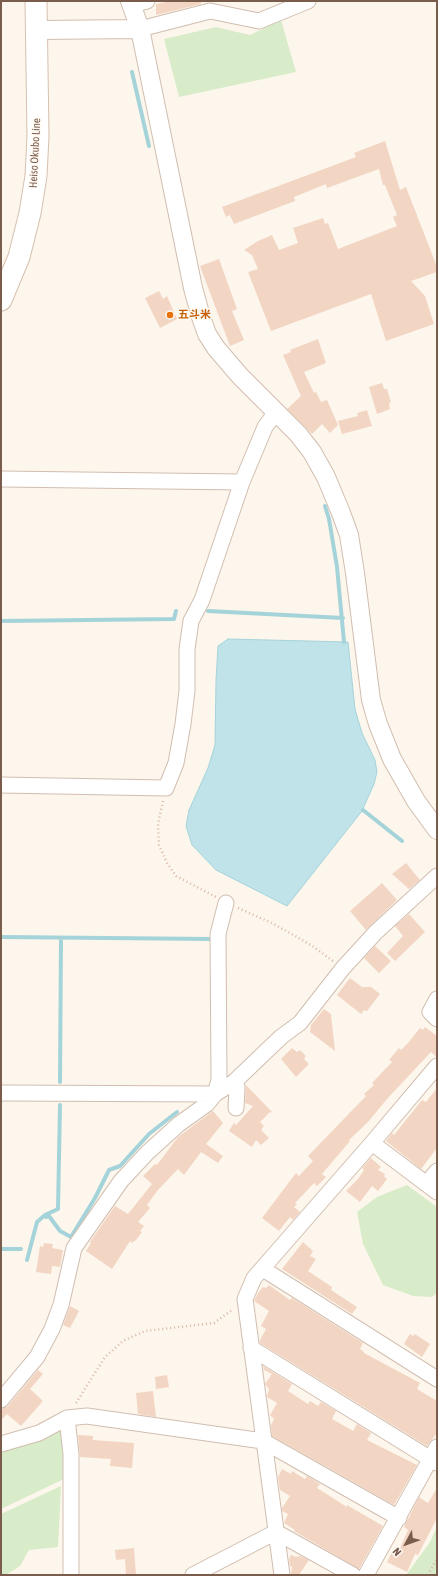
<!DOCTYPE html>
<html>
<head>
<meta charset="utf-8">
<style>
	body { margin:0 }
	#map { position:relative; width:438px; height:1576px; overflow:hidden; background:#fdf6ec; font-family:"Asap Condensed",sans-serif }
	canvas { display:block }
	.frame { position:absolute; inset:0; border:2px solid #7a5c4d; pointer-events:none }
	.north { position:absolute; left:386px; top:1524px; width:40px; height:40px; -webkit-text-stroke:3px #fffaf3; paint-order:stroke; rotate:229deg; font-size:11px; font-weight:700; line-height:16px; text-align:center; color:#7a5c4d }
	.north::after { content:''; display:block; margin:auto; width:14px; height:18px; background:#7a5c4d; clip-path:polygon(50% 0,100% 100%,50% 72%,0 100%) }
</style>
</head>
<body>
<div id="map">
<canvas width="438" height="1576"></canvas>
<div class="frame"></div>
<div class="north">N</div>
</div>
<script>
const g = document.querySelector('canvas').getContext('2d');
g.lineJoin = 'round';
function fillPath(path, color) { g.fillStyle = color; g.fill(path, 'evenodd'); }
const poly = rows => new Path2D(rows.map(r => 'M' + r).join(''));
function trace(path, color, width, dash) { g.strokeStyle = color; g.lineWidth = width; g.lineCap = dash ? 'butt' : 'round'; g.setLineDash(dash || []); g.stroke(path); }
function label(font, color, halo, rows, align = 'center') {
  g.font = font + ' "Asap Condensed","Noto Sans JP",sans-serif'; g.lineWidth = 3; g.setLineDash([]); g.textBaseline = 'middle'; g.strokeStyle = halo; g.fillStyle = color; for (const [text, x, y, turn = 0] of rows) {
    g.save(); g.translate(x, y); g.rotate((+turn || 0) * Math.PI / 180); g.textAlign = isNaN(turn) ? turn : align; if (halo) g.strokeText(text, 0, 0); g.fillText(text, 0, 0); g.restore();
  }
}
const green = poly([
	[281,20,296,72,179,97,164,39,216,27,250,35],
	[407,1185,437,1207,437,1293,432,1297,413,1296,383,1285,363,1244,357,1212,377,1197],
	[65,1421,66,1478,1,1509,1,1447],
	[61,1486,58,1547,29,1550,20,1566,6,1575,1,1575,1,1514],
	[437,1527,437,1575,406,1575,430,1542]
]);
const water = poly([
	[228,639,348,642,355,709,362,733,375,760,377,772,374,784,362,811,287,906,216,870,192,845,186,826,189,810,208,768,215,745,216,680,218,646,228,639]
]);
const stream = poly([
	[132,72,149,146],
	[325,506,329,519,337,567,344,642],
	[208,611,343,618],
	[1,621,174,619,176,611],
	[363,810,402,841],
	[1,937,212,939],
	[60,1082,61,938],
	[46,1217,49,1216,60,1231,71,1237,95,1198,109,1170,120,1166,149,1134,177,1112],
	[1,1249,21,1249],
	[27,1260,37,1222,45,1215,58,1209,60,1105]
]);
const building = poly([
	[172,1,201,1,201,4,156,15,156,4],
	[385,141,400,190,406,187,437,267,437,272,411,281,425,296,434,324,386,341,371,294,271,331,248,272,258,269,252,255,244,250,258,241,272,235,279,250,298,243,293,228,323,218,325,224,328,223,338,249,397,226,393,217,397,215,385,185,383,185,379,169,327,188,326,184,294,197,295,201,234,224,230,215,226,217,222,207,356,157,354,153],
	[219,259,237,309,232,311,244,340,230,346,200,266],
	[159,291,163,299,167,296,177,319,160,328,145,298],
	[318,339,326,363,304,372,314,393,316,392,321,402,327,400,338,425,330,433,322,424,312,434,287,409,301,396,283,355,291,352,290,350],
	[382,383,384,389,387,389,391,402,389,403,390,409,377,414,369,387],
	[367,410,372,426,342,434,338,421,358,416,357,413],
	[406,863,420,880,409,889,392,874],
	[382,883,397,900,366,930,350,911],
	[409,914,425,932,395,961,387,953,403,936,395,926],
	[375,946,391,961,379,973,364,958],
	[350,978,362,987,371,987,380,994,367,1011,364,1010,361,1014,337,995],
	[324,1009,331,1014,335,1051,310,1032,311,1025],
	[425,1027,437,1036,437,1057,431,1052,387,1099,368,1122,349,1140,350,1141,322,1174,326,1177,317,1186,314,1183,295,1203,297,1204,294,1207,300,1212,293,1220,290,1217,279,1231,262,1218,296,1173,299,1176,313,1161,308,1156,366,1096,364,1094,374,1085,372,1083,392,1062,389,1060,399,1048,401,1050,408,1043,420,1028,423,1030],
	[292,1048,297,1052,300,1050,306,1056,304,1059,309,1064,296,1077,281,1059],
	[246,1085,273,1113,270,1112,260,1122,264,1126,261,1130,269,1138,261,1145,256,1140,252,1147,229,1131,234,1123,236,1125,253,1106,245,1103],
	[437,1088,437,1148,421,1169,386,1141,392,1133,394,1135,422,1100,426,1102],
	[213,1111,223,1123,206,1144,223,1156,218,1163,201,1152,184,1175,178,1169,158,1190,147,1205,150,1208,138,1222,144,1226,140,1231,142,1232,136,1240,132,1243,130,1241,112,1269,86,1251,91,1243,90,1242,115,1206,128,1214,152,1184,143,1176,155,1164,157,1165,178,1137],
	[371,1158,381,1167,378,1170,385,1174,384,1176,387,1179,378,1191,372,1186,360,1202,346,1191,358,1179,364,1170,362,1168],
	[303,1242,313,1251,310,1256,316,1259,308,1271,332,1287,331,1290,357,1307,352,1314,282,1269],
	[44,1243,53,1244,52,1248,63,1250,60,1267,52,1266,51,1274,36,1272,40,1246,43,1247],
	[269,1285,290,1300,292,1298,363,1343,360,1349,364,1352,364,1353,420,1383,417,1389,437,1401,437,1433,427,1446,260,1343,260,1340,266,1329,261,1326,269,1311,254,1301,258,1293,263,1287,266,1288],
	[70,1306,79,1311,70,1328,63,1325],
	[410,1334,413,1336,415,1334,430,1344,422,1357,404,1344],
	[263,1366,292,1384,288,1391,308,1404,310,1401,318,1406,321,1402,336,1411,332,1419,353,1431,357,1424,371,1433,367,1440,417,1465,394,1505,272,1436,271,1425,274,1419,270,1415,277,1403,267,1397,269,1389,265,1384,272,1374,264,1370],
	[38,1370,43,1374,30,1389,43,1401,21,1426,7,1414,1,1420,1,1409,8,1406],
	[167,1375,169,1387,156,1389,155,1377],
	[153,1391,156,1417,138,1414,136,1393],
	[78,1435,93,1436,93,1440,134,1443,132,1468,110,1466,111,1459,80,1457],
	[282,1469,291,1474,292,1471,305,1479,307,1476,320,1484,317,1488,347,1507,347,1505,383,1526,359,1569,294,1531,295,1530,284,1523,288,1514,282,1511,282,1508,290,1496,280,1490,278,1477],
	[437,1488,437,1518,418,1555,415,1554,407,1572,387,1562,392,1552,397,1555,408,1530,404,1527,419,1497,428,1503],
	[134,1548,136,1575,126,1575,125,1559,116,1560,115,1550],
	[291,1555,296,1557,300,1556,309,1560,299,1575,291,1575,292,1567,290,1566,289,1559]
]);
const path = poly([
	[163,801,158,824,159,845,167,863,176,876,216,897],
	[238,908,272,923,311,945,333,961],
	[76,1403,105,1357,123,1341,145,1331,214,1323,232,1310],
	[428,1575,437,1559]
]);
const minor = poly([
	[132,5,147,1],
	[140,29,210,11,259,21,308,1],
	[1,479,242,482],
	[1,785,166,788,176,763,183,724,187,691,187,649,191,621,202,600,242,482,265,427,276,412],
	[437,999,430,1012,437,1019],
	[234,1082,237,1087,236,1108],
	[1,1093,215,1094,219,1080,218,934,226,903],
	[372,1143,437,1192],
	[426,1184,437,1171],
	[263,1269,437,1379],
	[251,1348,437,1463],
	[1,1400,37,1357,52,1329,61,1305,74,1248,121,1181,147,1153,179,1124,207,1104,215,1094,234,1082,281,1037,300,1023,343,968,376,932,437,876],
	[67,1418,71,1454,71,1575],
	[1,1444,39,1433,67,1418,87,1416,263,1441,399,1518],
	[193,1575,276,1532,353,1575],
	[282,1575,245,1299,254,1278,372,1143,437,1066],
	[366,1575,437,1447]
]);
const tertiary = poly([
	[130,1,140,29,193,288,201,317,207,334,216,348,240,376,298,434,312,452,326,477,341,513,349,535,355,573,371,700,378,724,392,759,416,801,437,830],
	[37,30,140,29]
]);
const secondary = poly([
	[1,300,19,257,30,213,36,176,38,136,36,1]
]);
const markers = [
	[170,315,4,"#e8710a"]
];
const streetNames = [
	["Heiso Okubo Line",35,153,-87]
];
const foodNames = [
	["五斗米",178,315]
];
fillPath(green, '#d8ecc9');
fillPath(water, '#bfe3e8');
trace(water, '#a5d3da', 1);
trace(stream, '#a5d3da', 4);
fillPath(building, '#f3d5c3');
trace(minor, '#d1beb0', 17);
trace(tertiary, '#d1beb0', 20);
trace(secondary, '#d6c0b0', 23);
trace(path, '#d9b8a5', 2.5, [1, 3]);
trace(minor, '#fff', 15);
trace(tertiary, '#fff', 18);
trace(secondary, '#fff', 21);
for (const [x, y, r, color] of markers) { const dot = new Path2D(); dot.arc(x, y, r, 0, 2 * Math.PI); g.fillStyle = color; g.fill(dot); trace(dot, '#fffaf3', 1.5); }
label('11px', '#7a5c4d', '#fffaf3', streetNames);
label('bold 11px', '#c56008', '#fffaf3', foodNames, 'left');
</script>
</body>
</html>
